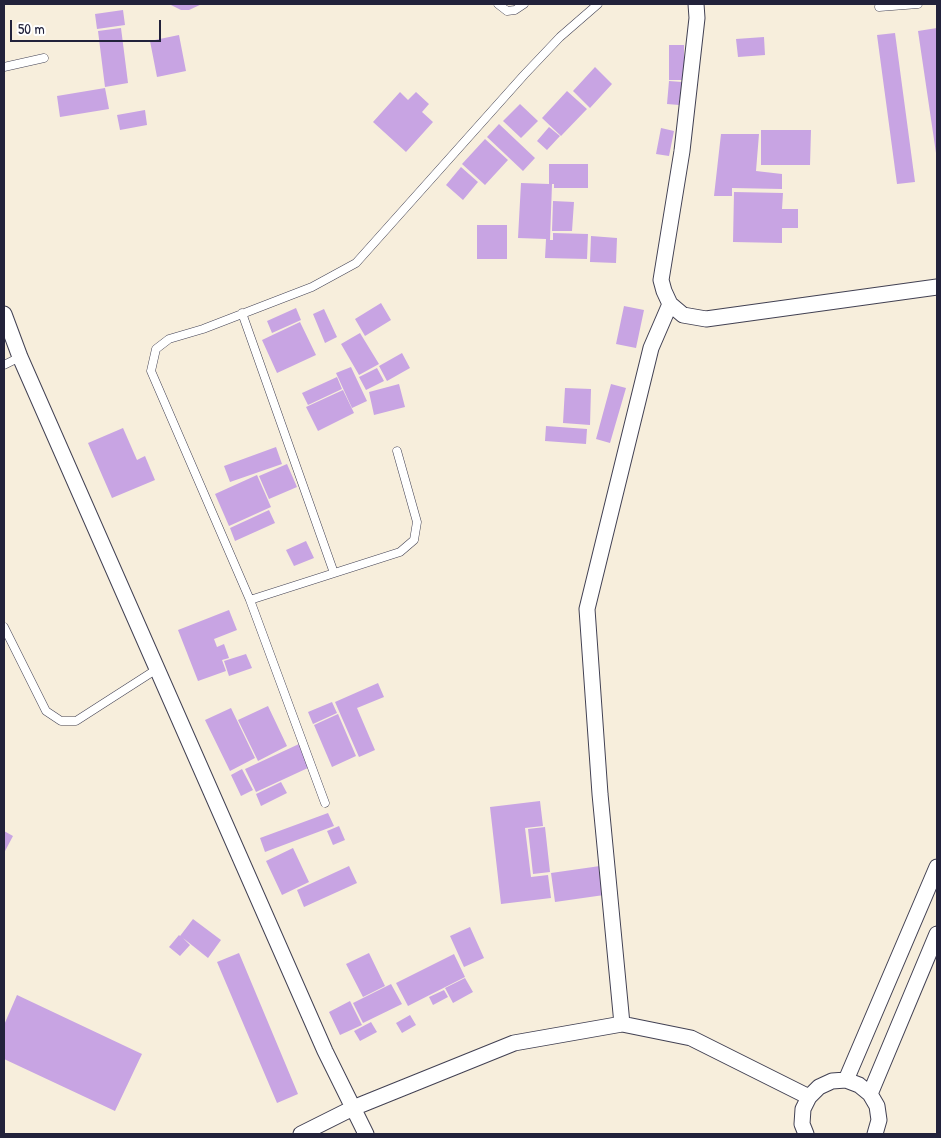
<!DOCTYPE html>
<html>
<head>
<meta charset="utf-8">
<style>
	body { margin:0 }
	#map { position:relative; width:941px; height:1138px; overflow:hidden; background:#f7eedc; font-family:"Patrick Hand",sans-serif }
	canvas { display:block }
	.frame { position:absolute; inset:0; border:5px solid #22223b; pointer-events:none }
	.scale { position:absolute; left:10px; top:20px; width:151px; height:22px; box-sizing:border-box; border:2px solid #22223b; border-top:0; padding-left:6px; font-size:15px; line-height:18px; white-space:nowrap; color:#22223b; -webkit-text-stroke:4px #fff; paint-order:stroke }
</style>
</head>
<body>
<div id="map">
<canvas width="941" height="1138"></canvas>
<div class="frame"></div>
<div class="scale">50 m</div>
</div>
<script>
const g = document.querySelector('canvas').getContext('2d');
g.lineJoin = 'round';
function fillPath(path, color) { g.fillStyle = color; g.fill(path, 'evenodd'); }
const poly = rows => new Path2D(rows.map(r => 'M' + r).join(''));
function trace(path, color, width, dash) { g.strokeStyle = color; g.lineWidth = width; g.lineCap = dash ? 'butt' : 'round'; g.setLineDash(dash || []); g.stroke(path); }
const building = poly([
	[169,4,202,4,189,10,181,10],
	[123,10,125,25,97,29,95,14],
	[121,28,128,83,105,87,98,31],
	[937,28,937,153,936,153,918,31],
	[895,33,915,182,897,184,877,35],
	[179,35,186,71,157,77,150,41],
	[764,37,765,55,738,57,736,39],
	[669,45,684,45,684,80,669,80],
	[595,67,612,84,590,108,573,91],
	[669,81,682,82,679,105,667,104],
	[105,88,109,109,60,117,57,96],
	[567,91,587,109,561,136,542,118],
	[400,92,408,100,416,92,429,104,422,112,433,122,406,152,373,122],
	[520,104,538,121,521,138,503,121],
	[145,110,147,125,120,130,117,115],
	[499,124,535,158,523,171,487,137],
	[549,127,560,136,547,150,537,141],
	[661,128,674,131,669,156,656,154],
	[761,130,811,130,810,165,761,165],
	[721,134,759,134,756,171,782,174,782,189,732,188,732,196,714,196],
	[485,139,508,160,485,185,462,164],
	[549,164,588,164,588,188,554,188,554,184,552,184,550,240,553,240,553,233,588,234,587,259,545,258,546,239,518,238,521,183,549,184],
	[461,167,478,182,463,200,446,185],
	[734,192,783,193,782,209,798,209,798,228,782,228,782,243,733,242],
	[553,201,574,202,572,231,552,231],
	[477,225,507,225,507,259,477,259],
	[591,236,617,238,616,263,590,262],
	[381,303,391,320,365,336,355,319],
	[624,306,644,310,636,348,616,344],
	[296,308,301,320,272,333,267,321],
	[324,309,337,337,325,343,313,314],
	[300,322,316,355,277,373,262,340],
	[360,333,379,364,359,375,341,344],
	[402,353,410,368,387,381,379,366],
	[351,367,367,401,352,408,336,373],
	[377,368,384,381,366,390,359,377],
	[337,377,342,389,308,405,302,393],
	[399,384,405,407,374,415,369,392],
	[611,384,626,388,610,443,596,439],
	[565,388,591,389,590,425,563,423],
	[343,390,354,413,318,431,306,407],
	[546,426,587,429,586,444,545,441],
	[123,428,137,460,145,456,155,480,112,498,88,443],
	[276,447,282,464,230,482,224,466],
	[287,464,297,487,269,499,259,476],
	[257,475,271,507,229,526,215,494],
	[269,510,275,523,235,541,230,528],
	[306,541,314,558,294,566,286,550],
	[229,610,237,630,214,639,217,647,224,644,229,658,222,660,226,671,198,681,178,630],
	[246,654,252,668,229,676,224,661],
	[378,683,384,697,357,708,375,750,359,757,335,702],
	[332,702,337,713,313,724,308,712],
	[268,706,287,746,258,761,238,720],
	[231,708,255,758,230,771,205,720],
	[338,714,356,756,332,767,314,725],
	[299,744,310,767,256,792,245,769],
	[242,769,253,790,241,796,231,775],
	[281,782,287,793,261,806,256,794],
	[540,801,543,826,525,828,531,877,548,875,551,898,501,904,490,807],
	[328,813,334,826,265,852,260,838],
	[339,826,345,840,333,845,327,831],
	[545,827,550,872,533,874,528,829],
	[4,831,13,836,4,853],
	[293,848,309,882,282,895,266,861],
	[349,866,357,883,304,907,297,890],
	[600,866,604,895,555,902,551,873],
	[193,919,221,940,208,958,183,938,190,945,180,956,169,947,179,935,180,936],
	[470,927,484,958,464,967,450,936],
	[239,953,298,1094,277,1103,217,962],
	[369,953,385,986,363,997,346,964],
	[454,954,465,977,408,1006,396,983],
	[465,978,473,992,453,1003,445,988],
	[391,984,402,1004,363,1023,353,1003],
	[444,990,448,997,433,1005,429,997],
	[17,995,142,1054,115,1111,4,1059,4,1025],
	[350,1001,362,1025,340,1035,329,1012],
	[410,1015,416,1025,402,1033,396,1023],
	[371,1022,377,1032,360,1041,354,1031]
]);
const lane = poly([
	[498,4,507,11,515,10,524,4],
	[879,7,918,4],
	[4,67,44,58],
	[242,313,334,573],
	[4,365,20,357],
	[397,451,417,522,414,540,400,552,250,600,151,371,156,349,169,339,203,329,312,287,356,263,524,75,560,37,598,4],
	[250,600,325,803],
	[4,627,46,711,61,721,76,721,157,669]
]);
const street = poly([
	[696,4,697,18,682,151,661,280,664,291,670,304,683,315,706,319,937,287],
	[4,314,20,357,325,1051,366,1134],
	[622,1024,600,794,587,609,651,348,670,304],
	[846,1080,937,867],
	[870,1094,937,934],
	[301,1134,353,1108,514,1043,622,1024,691,1038,809,1097],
	[806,1134,802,1124,803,1109,809,1097,819,1087,832,1081,846,1080,859,1085,870,1094,877,1106,879,1120,875,1134]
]);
fillPath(building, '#c8a4e3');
trace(lane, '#424153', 9);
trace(street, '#424153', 17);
trace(lane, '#fff', 8);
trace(street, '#fff', 15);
</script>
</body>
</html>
